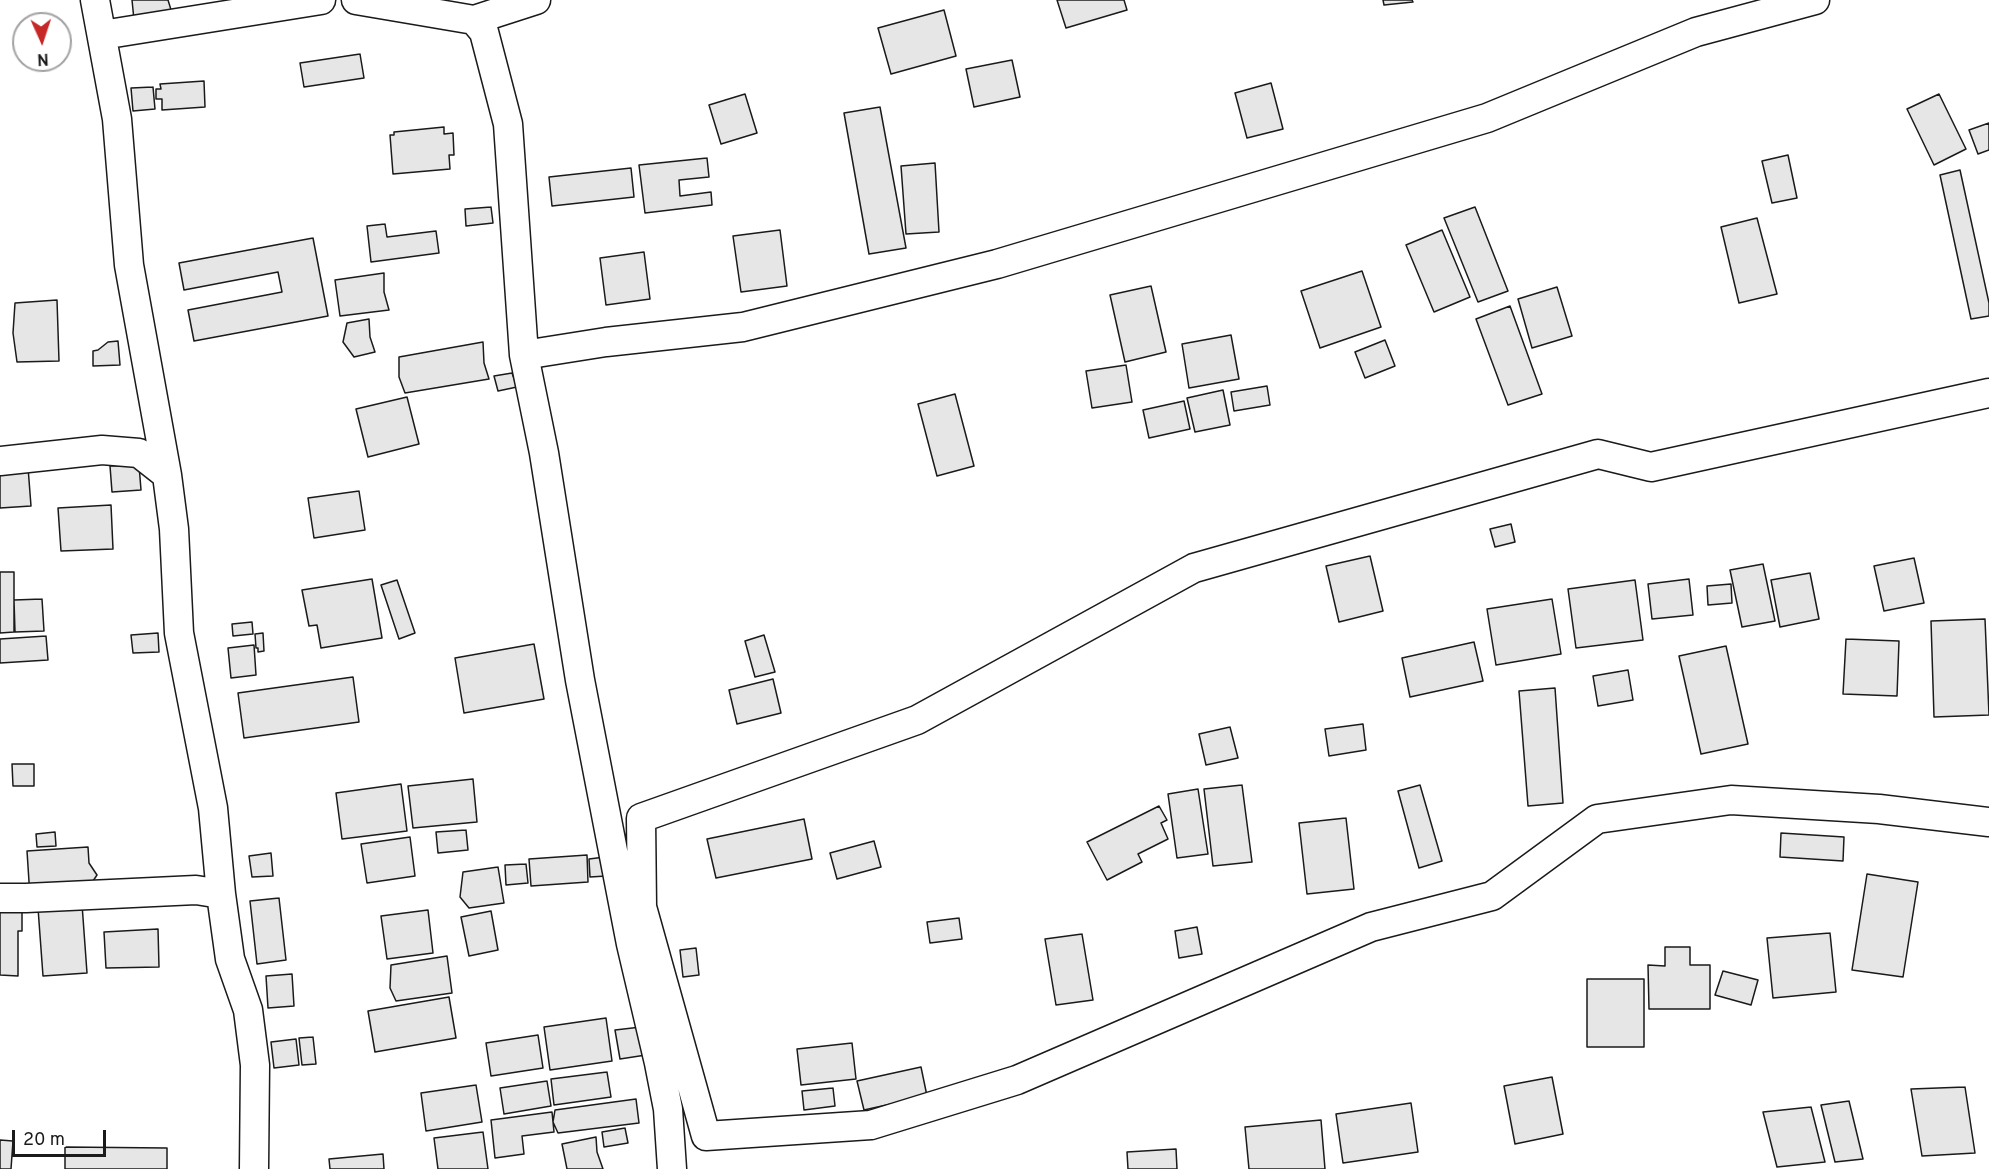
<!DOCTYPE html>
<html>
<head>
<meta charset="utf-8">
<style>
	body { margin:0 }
	#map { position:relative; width:1989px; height:1169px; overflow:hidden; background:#fff; font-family:Overpass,sans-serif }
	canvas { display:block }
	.north { position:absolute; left:12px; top:12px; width:60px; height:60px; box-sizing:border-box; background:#fff; border:2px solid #a3a3a3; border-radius:50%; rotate:177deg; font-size:16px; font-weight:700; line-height:24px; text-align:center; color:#1a1a1a }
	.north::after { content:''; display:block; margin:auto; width:21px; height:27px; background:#c62828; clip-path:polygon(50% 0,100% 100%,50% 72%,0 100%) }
	.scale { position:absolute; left:12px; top:1130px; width:94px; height:27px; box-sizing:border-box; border:3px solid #1a1a1a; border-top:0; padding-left:8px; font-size:18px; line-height:21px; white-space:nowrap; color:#1a1a1a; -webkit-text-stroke:4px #fff; paint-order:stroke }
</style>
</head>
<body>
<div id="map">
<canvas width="1989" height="1169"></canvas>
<div class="north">N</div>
<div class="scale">20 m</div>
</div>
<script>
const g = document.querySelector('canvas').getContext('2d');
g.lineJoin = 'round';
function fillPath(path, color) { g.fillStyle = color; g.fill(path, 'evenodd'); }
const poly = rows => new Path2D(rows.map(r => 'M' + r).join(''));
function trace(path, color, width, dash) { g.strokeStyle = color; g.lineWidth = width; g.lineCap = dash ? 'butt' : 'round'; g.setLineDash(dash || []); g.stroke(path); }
const building = poly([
	[132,0,168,0,172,13,134,20,132,0],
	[1057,0,1124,0,1127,10,1066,28,1057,0],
	[1383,0,1412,0,1413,2,1384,5,1383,0],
	[944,10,956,56,891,74,878,28,944,10],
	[360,54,364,78,304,87,300,63,360,54],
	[1012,60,1020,97,974,107,966,69,1012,60],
	[204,81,205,107,162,110,162,99,156,99,156,89,161,89,160,84,204,81],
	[1271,83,1283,129,1247,138,1235,93,1271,83],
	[153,87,155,109,133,111,131,88,153,87],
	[745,94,757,133,721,144,709,105,745,94],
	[1939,94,1966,149,1934,165,1907,109,1939,94],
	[880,107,906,248,869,254,844,113,880,107],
	[1989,123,1989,150,1978,154,1969,130,1989,123],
	[444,127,444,134,453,133,454,155,449,155,450,169,393,174,390,135,394,135,394,132,444,127],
	[1788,155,1797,198,1772,203,1762,161,1788,155],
	[707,158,709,177,679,180,680,196,711,192,712,205,645,213,639,165,707,158],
	[935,163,939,232,906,234,901,166,935,163],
	[631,168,634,197,552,206,549,177,631,168],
	[1960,170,1989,303,1989,316,1971,319,1940,175,1960,170],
	[491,207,493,223,466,226,465,209,491,207],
	[1475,207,1508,291,1478,302,1444,218,1475,207],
	[1757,218,1777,294,1739,303,1721,227,1757,218],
	[385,224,387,237,436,231,439,253,371,262,367,226,385,224],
	[780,230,787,286,741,292,733,236,780,230],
	[1442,230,1470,297,1434,312,1406,245,1442,230],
	[313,238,328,316,194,341,188,310,282,292,278,272,184,290,179,263,313,238],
	[644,252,650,299,606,305,600,258,644,252],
	[1362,271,1381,327,1320,348,1301,291,1362,271],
	[384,273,384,292,389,310,340,316,335,280,384,273],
	[1151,286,1166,352,1125,362,1110,295,1151,286],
	[1557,287,1572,336,1532,348,1518,299,1557,287],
	[57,300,59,361,17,362,13,333,15,303,57,300],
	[1510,306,1542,394,1508,405,1476,319,1510,306],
	[369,319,370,337,375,352,354,357,343,342,347,323,369,319],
	[1231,335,1239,379,1189,388,1182,344,1231,335],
	[1385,340,1395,366,1365,378,1355,352,1385,340],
	[118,341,120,365,93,366,93,351,98,350,108,342,118,341],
	[483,342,484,363,489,379,405,393,399,377,399,357,483,342],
	[1126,365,1132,402,1092,408,1086,371,1126,365],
	[512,373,517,387,498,391,494,376,512,373],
	[1267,386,1270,405,1234,411,1231,392,1267,386],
	[1223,390,1230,425,1195,432,1187,398,1223,390],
	[955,394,974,466,937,476,918,404,955,394],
	[407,397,419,444,368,457,356,409,407,397],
	[1184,401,1190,429,1149,438,1143,410,1184,401],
	[139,465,141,490,112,492,110,466,139,465],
	[28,467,31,506,0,508,0,469,28,467],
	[359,491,365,530,314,538,308,498,359,491],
	[111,505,113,549,61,551,58,508,111,505],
	[1511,524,1515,542,1495,547,1490,529,1511,524],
	[1370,556,1383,611,1339,622,1326,566,1370,556],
	[1914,558,1924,603,1884,611,1874,566,1914,558],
	[1763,564,1775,621,1742,627,1730,570,1763,564],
	[0,572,14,572,14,632,0,633,0,572],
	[1810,573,1819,619,1780,627,1771,580,1810,573],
	[372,579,382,638,321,648,317,625,309,626,302,590,372,579],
	[1689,579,1693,615,1652,619,1648,584,1689,579],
	[397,580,415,633,399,639,381,585,397,580],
	[1635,580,1643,640,1576,648,1568,589,1635,580],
	[1731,584,1732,603,1708,605,1707,586,1731,584],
	[42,599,44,631,15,632,14,600,42,599],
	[1552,599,1561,654,1496,665,1487,609,1552,599],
	[1985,619,1989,715,1934,717,1931,621,1985,619],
	[252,622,253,634,233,636,232,624,252,622],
	[158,633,159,652,133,653,131,635,158,633],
	[263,633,264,651,258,652,258,648,256,648,255,634,263,633],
	[764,635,775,672,755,677,745,641,764,635],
	[46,636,48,660,0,663,0,639,46,636],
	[1846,639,1899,641,1897,696,1843,694,1846,639],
	[1474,642,1483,681,1410,697,1402,658,1474,642],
	[534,644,544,699,464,713,455,658,534,644],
	[254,645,256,675,231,678,228,648,254,645],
	[1726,646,1748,744,1701,754,1679,656,1726,646],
	[1628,670,1633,700,1598,706,1593,676,1628,670],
	[353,677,359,722,244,738,238,693,353,677],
	[773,679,781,713,737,724,729,690,773,679],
	[1555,688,1563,803,1528,806,1519,691,1555,688],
	[1363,724,1366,750,1329,756,1325,729,1363,724],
	[1230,727,1238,758,1206,765,1199,734,1230,727],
	[12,764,34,764,34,786,13,786,12,764],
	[473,779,477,822,413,828,408,786,473,779],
	[401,784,407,831,342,839,336,793,401,784],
	[1242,785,1252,862,1213,866,1204,789,1242,785],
	[1420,785,1442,861,1419,868,1398,791,1420,785],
	[1198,789,1208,854,1177,858,1168,794,1198,789],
	[1159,806,1167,820,1161,823,1168,839,1138,854,1142,862,1107,880,1087,842,1159,806],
	[1346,818,1354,889,1307,894,1299,823,1346,818],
	[804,819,812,859,716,878,707,839,804,819],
	[466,830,468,850,438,853,436,832,466,830],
	[55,832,56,846,37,847,36,834,55,832],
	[1781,833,1844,837,1843,861,1780,857,1781,833],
	[410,837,415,876,367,883,361,844,410,837],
	[874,841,881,867,837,879,830,853,874,841],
	[88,847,89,863,97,875,91,884,30,897,27,851,88,847],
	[271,853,273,876,252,877,249,856,271,853],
	[587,855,588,882,531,886,529,859,587,855],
	[605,857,606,876,590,877,589,859,605,857],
	[526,864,528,883,506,885,505,865,526,864],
	[498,867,504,903,469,908,460,897,463,872,498,867],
	[1867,874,1918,882,1903,977,1852,970,1867,874],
	[279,898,286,960,257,964,250,901,279,898],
	[0,901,22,902,22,931,18,931,18,976,0,975,0,901],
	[82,904,87,973,43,976,38,908,82,904],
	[428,910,433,953,387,959,381,916,428,910],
	[491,911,498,950,469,956,461,917,491,911],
	[959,918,962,939,930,943,927,922,959,918],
	[1197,927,1202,954,1179,958,1175,931,1197,927],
	[158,929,159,967,106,968,104,932,158,929],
	[1830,933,1836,992,1773,998,1767,938,1830,933],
	[1082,934,1093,1000,1056,1005,1045,939,1082,934],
	[1665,947,1690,947,1690,965,1710,965,1710,1009,1649,1009,1648,965,1665,966,1665,947],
	[696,948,699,975,683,977,680,950,696,948],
	[447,956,452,993,396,1001,390,988,391,965,447,956],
	[1723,971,1758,980,1751,1005,1715,995,1723,971],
	[292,974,294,1006,268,1008,266,976,292,974],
	[1587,979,1644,979,1644,1047,1587,1047,1587,979],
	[449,997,456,1038,375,1052,368,1011,449,997],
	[606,1018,612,1061,550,1070,544,1027,606,1018],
	[641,1027,646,1055,620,1059,615,1030,641,1027],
	[538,1035,543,1068,491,1076,486,1043,538,1035],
	[313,1037,316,1064,302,1065,299,1038,313,1037],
	[296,1039,299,1065,274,1068,271,1042,296,1039],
	[852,1043,856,1079,801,1085,797,1049,852,1043],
	[921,1067,927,1096,864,1110,857,1081,921,1067],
	[607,1072,611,1097,554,1105,551,1079,607,1072],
	[1552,1077,1563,1134,1515,1144,1504,1086,1552,1077],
	[547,1081,551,1106,504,1114,500,1088,547,1081],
	[476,1085,482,1122,426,1131,421,1093,476,1085],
	[1965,1087,1975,1153,1922,1156,1911,1089,1965,1087],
	[833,1088,835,1106,804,1110,802,1091,833,1088],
	[636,1099,639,1123,558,1133,553,1122,555,1110,636,1099],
	[1849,1101,1863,1159,1835,1162,1821,1105,1849,1101],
	[1411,1103,1418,1152,1343,1163,1336,1114,1411,1103],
	[1811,1107,1825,1162,1777,1167,1763,1112,1811,1107],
	[552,1112,554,1132,522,1136,524,1154,495,1158,491,1120,552,1112],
	[1321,1120,1325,1169,1249,1169,1245,1127,1321,1120],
	[625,1128,628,1143,604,1147,602,1132,625,1128],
	[483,1132,488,1169,438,1169,434,1138,483,1132],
	[596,1137,597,1152,603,1169,567,1169,562,1144,596,1137],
	[0,1140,13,1141,11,1169,0,1169,0,1140],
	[65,1147,167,1148,167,1169,65,1169,65,1147],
	[1176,1149,1177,1169,1128,1169,1127,1152,1176,1149],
	[383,1154,384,1169,330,1169,329,1159,383,1154]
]);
const street = poly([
	[95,0,117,119,129,265,167,475,174,529,179,633,213,808,221,894,230,959,248,1010,255,1065,254,1169],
	[356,0,474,20,536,0],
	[474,20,484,32,508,124,524,355,544,453,580,680,631,944,659,1063,668,1109,672,1169],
	[102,35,321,0],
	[524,355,606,342,743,327,997,264,1487,118,1696,32,1815,0],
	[1989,393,1651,467,1598,454,1194,568,917,720,641,818,642,907,706,1136,871,1125,1017,1080,1371,927,1492,896,1597,819,1731,800,1879,809,1989,822],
	[0,461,102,450,139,453,167,475],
	[0,898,26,898,196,890,221,894]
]);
fillPath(building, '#e6e6e6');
trace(building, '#1a1a1a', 1.5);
trace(street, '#1a1a1a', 31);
trace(street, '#fff', 28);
</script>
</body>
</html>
